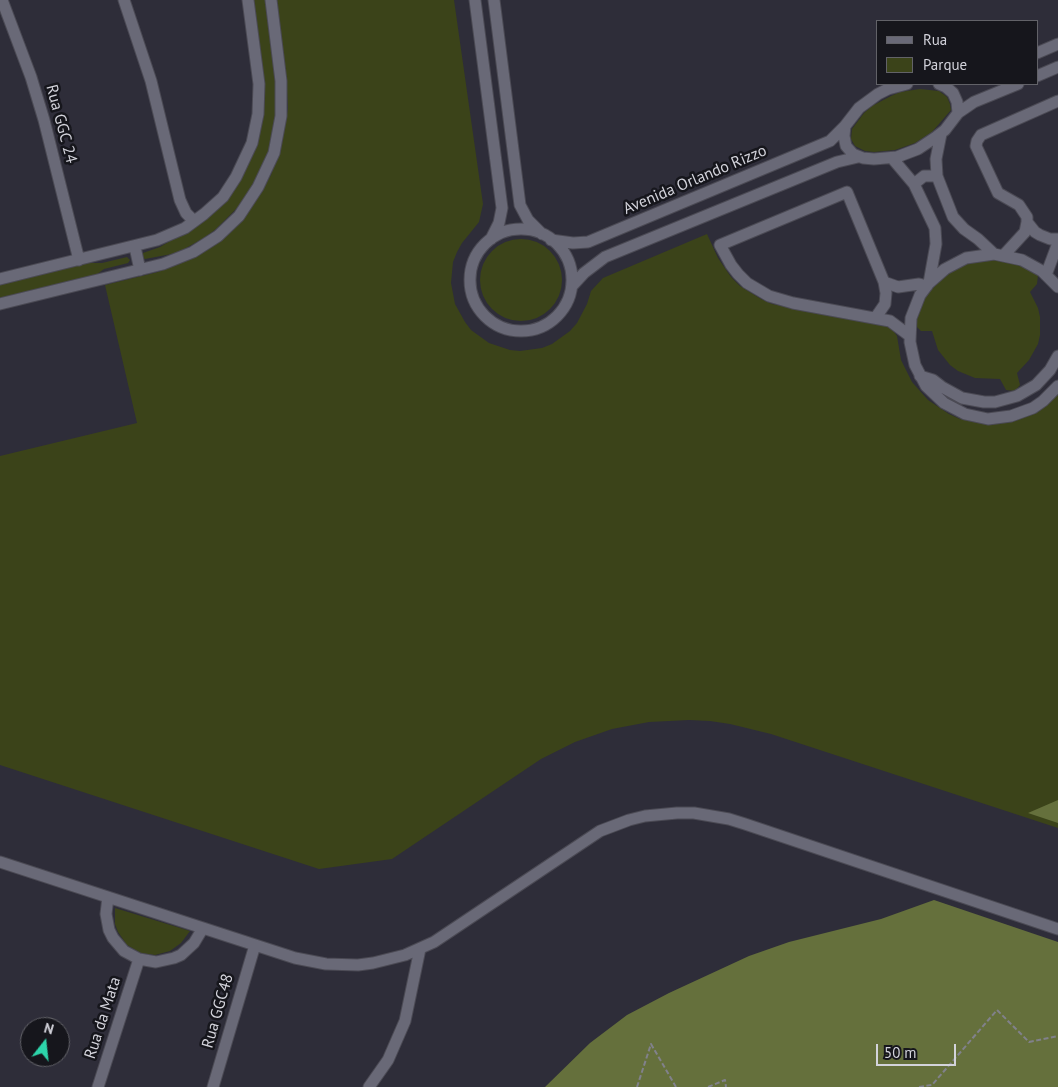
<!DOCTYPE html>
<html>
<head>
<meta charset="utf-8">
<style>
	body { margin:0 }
	#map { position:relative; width:1058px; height:1087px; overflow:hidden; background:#2e2d39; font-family:"PT Sans",sans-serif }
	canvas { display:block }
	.legend { position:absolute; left:876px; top:20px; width:162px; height:65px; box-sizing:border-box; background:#16161c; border:1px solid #626268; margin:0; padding:6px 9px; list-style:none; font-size:15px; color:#d3d3db }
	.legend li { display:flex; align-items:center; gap:10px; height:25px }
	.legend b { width:25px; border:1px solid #626268 }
	.north { position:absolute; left:20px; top:1017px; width:50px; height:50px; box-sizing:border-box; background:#16161c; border:1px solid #626268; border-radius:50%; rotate:16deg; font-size:14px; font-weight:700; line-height:20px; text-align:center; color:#d3d3db }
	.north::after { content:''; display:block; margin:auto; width:18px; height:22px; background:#2dd5ab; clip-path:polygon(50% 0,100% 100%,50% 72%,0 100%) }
	.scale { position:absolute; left:876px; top:1044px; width:80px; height:22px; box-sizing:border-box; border:2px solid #d3d3db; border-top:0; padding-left:6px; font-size:15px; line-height:18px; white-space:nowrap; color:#d3d3db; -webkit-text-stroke:4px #16161c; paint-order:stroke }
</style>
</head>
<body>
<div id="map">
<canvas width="1058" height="1087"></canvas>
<ul class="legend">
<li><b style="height:6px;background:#696977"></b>Rua</li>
<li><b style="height:14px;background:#3b4319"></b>Parque</li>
</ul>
<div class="north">N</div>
<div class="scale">50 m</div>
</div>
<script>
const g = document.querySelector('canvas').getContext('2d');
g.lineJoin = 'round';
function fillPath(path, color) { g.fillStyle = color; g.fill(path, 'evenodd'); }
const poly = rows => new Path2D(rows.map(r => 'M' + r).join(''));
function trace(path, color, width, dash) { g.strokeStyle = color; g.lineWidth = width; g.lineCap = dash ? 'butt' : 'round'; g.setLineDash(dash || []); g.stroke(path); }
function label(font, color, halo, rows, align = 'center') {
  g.font = font + ' "PT Sans",sans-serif'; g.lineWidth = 5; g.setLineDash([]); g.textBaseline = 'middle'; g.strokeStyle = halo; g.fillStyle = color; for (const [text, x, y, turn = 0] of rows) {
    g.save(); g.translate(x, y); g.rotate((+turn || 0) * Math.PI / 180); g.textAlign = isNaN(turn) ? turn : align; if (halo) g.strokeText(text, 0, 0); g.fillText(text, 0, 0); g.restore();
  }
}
const green = poly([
	[251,0,266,0,276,79,277,110,272,141,262,170,247,196,237,208,216,229,204,238,177,253,145,259,142,257,143,253,160,247,202,222,257,139],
	[276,0,454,0,483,204,479,222,462,243,457,252,453,262,451,283,455,304,465,322,471,330,489,343,510,350,520,351,542,348,552,344,570,331,577,323,587,304,591,291,603,278,707,234,718,258,731,277,740,286,761,299,772,304,886,325,892,329,897,336,901,360,912,382,928,400,949,414,960,419,984,423,1042,408,1058,394,1058,828,771,734,730,724,710,721,689,720,649,722,612,729,575,742,541,759,392,859,319,869,0,765,0,456,137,423,105,285,158,272,189,259,262,190,271,175,282,142,288,108,286,74],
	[920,89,939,91,947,97,950,104,951,110,932,132,915,143,895,150,874,152,865,151,855,146,851,139,852,129,864,113,872,106,891,96,900,92],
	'480 280a41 41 0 1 1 82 0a41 41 0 1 1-82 0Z',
	[127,257,130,260,128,263,104,269,96,275,0,298,0,283,87,263,102,263],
	[987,259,1016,262,1036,272,1038,275,1037,284,1030,292,1038,308,1040,317,1040,335,1038,344,1029,360,1017,373,1020,385,1015,391,1006,390,1000,379,975,378,958,371,950,365,938,350,932,331,921,331,915,325,923,300,942,277,967,263],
	[115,908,190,931,181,943,170,951,155,955,141,953,127,945,118,932,115,924]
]);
const forest = poly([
	[1058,800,1058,823,1028,813],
	[934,900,1058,942,1058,1087,545,1087,590,1043,627,1015,669,993,749,956,789,942,881,919]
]);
const path = poly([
	[637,1087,651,1044,676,1087],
	[708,1087,725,1080,726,1087],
	[919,1087,932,1085,997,1010,1029,1042,1058,1036]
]);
const minor = poly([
	[2,0,31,77,44,120,79,260],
	[124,0,151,81,180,200,186,213,194,221],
	[475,0,502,208,499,223,491,239],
	[494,0,520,205,528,220,542,234],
	[1037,53,1058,44],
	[1037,76,1058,67],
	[907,84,888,89,878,94,859,108,845,126,844,136,846,146,853,154,863,158,874,159,897,157,918,149,936,137,945,130,958,113,957,102,953,93,946,87,939,84],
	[958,113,974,102,1018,84],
	[941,134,936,159,937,176,953,217,964,229,978,239,994,254],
	[892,158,914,184,935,228,936,244,929,283],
	[914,184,924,176,937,176],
	[1027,222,1035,232,1040,235,1050,239,1058,239],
	'470 280a51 51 0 1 1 102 0a51 51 0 1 1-102 0Z',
	[551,240,573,243,588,242,830,141,845,126],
	[135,247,140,270],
	[1003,256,1025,232,1027,222,1027,217,1019,205,998,193,976,146,977,141,981,135,1058,101],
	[1046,275,1058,243],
	[0,279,157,240,185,228,204,214,223,197,236,177,252,143,258,114,259,84,248,0],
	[572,286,584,273,605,257,837,162,858,157],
	[1058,287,1042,271,1022,260,994,254,966,258,945,269,929,283,920,295,911,318,910,342,915,365,926,386,944,403,965,414,988,419,1011,416,1033,408,1043,401,1058,386],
	[0,304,163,264,193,252,218,236,239,216,258,187,274,153,281,116,281,81,271,0],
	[876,317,885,304,886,293,884,282],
	[910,336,890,321,793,303,769,296,747,283,738,274,731,265,720,245,847,192,884,282,898,287,919,284,927,286],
	[920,376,933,380,942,387,962,398,984,402,995,402,1017,396,1036,385,1050,370,1058,356],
	[0,862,295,958,326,964,358,965,373,963,405,955,434,942,600,831,629,820,645,816,677,813,694,813,729,819,745,824,1058,929],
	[108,897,106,914,109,930,113,938,124,951,139,959,156,962,174,958,181,955,194,943,203,928],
	[98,1087,139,959],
	[213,1087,255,945],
	[369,1087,388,1060,405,1021,420,949]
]);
const streetNames = [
	["Rua GGC 24",61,124,75],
	["Avenida Orlando Rizzo",695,180,-23],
	["Rua GGC48",218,1011,-74],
	["Rua da Mata",103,1018,-72]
];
fillPath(green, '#3b4319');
fillPath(forest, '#65703c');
trace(minor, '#4b4a54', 13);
trace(path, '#81818b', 2, [5, 2.5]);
trace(minor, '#696977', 11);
label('16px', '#d3d3db', '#16161c', streetNames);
</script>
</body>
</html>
